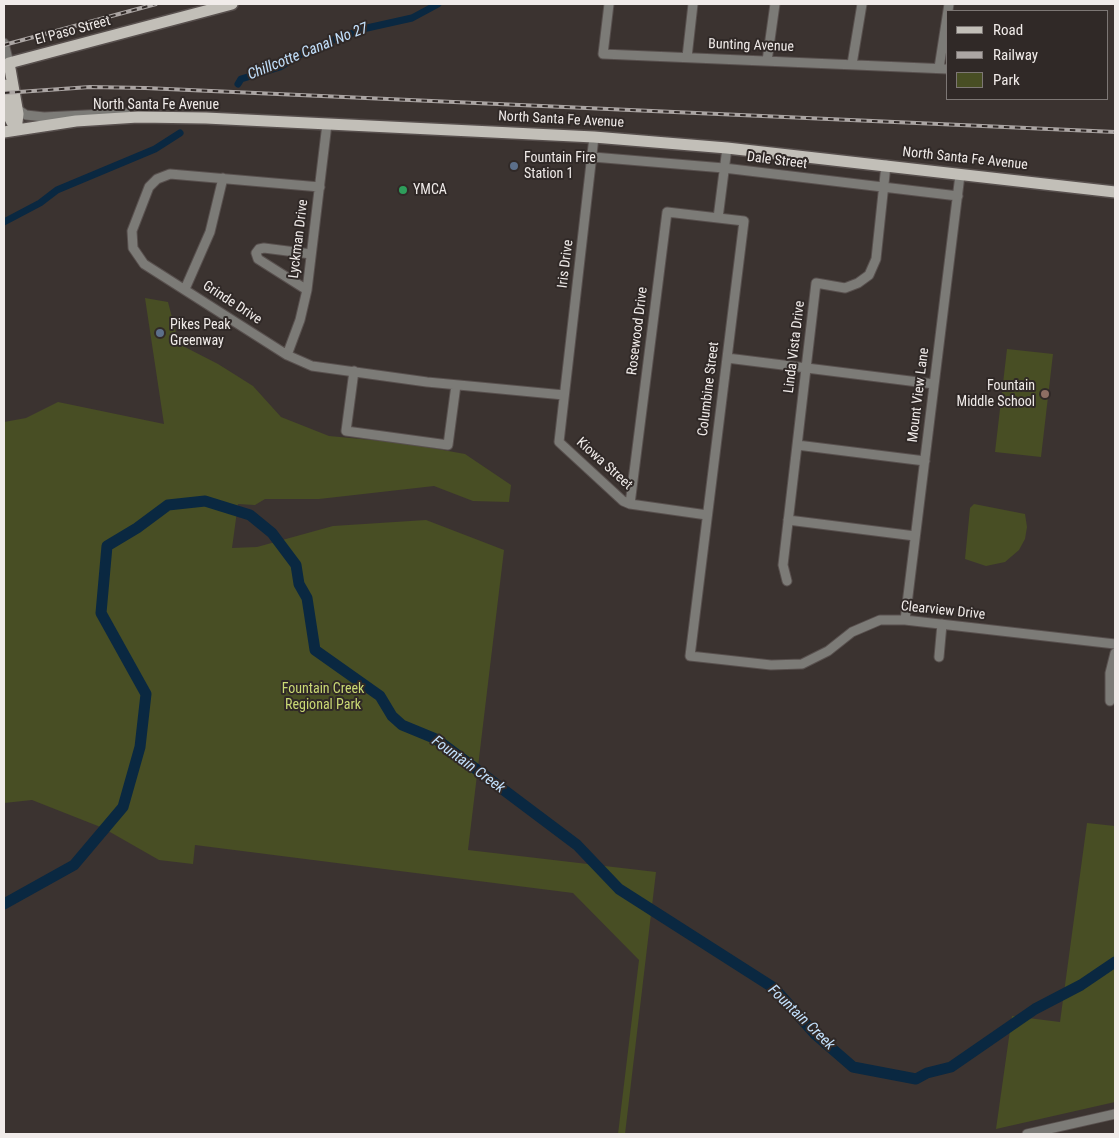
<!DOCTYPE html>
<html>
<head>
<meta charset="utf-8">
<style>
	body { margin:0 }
	#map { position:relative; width:1119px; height:1138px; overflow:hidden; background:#3b3330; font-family:"Roboto Condensed",sans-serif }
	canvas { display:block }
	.frame { position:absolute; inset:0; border:5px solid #f0ebe9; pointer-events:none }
	.legend { position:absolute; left:946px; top:10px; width:162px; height:90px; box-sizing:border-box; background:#302927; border:1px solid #7d7775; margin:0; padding:6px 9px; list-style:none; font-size:15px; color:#f0ebe9 }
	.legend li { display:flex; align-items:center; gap:10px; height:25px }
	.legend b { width:25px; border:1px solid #7d7775 }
</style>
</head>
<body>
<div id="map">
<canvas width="1119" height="1138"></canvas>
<div class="frame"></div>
<ul class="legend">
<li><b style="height:6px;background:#c2bfb8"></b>Road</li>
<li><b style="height:6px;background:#aba5a3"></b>Railway</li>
<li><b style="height:14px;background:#484e24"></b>Park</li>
</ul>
</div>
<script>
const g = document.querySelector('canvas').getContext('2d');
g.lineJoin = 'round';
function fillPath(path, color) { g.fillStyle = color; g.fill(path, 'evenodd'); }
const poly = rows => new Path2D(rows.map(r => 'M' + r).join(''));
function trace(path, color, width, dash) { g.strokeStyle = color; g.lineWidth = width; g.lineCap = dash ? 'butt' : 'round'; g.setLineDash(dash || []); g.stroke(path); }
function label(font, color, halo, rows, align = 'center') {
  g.font = font + ' "Roboto Condensed",sans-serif'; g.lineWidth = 4; g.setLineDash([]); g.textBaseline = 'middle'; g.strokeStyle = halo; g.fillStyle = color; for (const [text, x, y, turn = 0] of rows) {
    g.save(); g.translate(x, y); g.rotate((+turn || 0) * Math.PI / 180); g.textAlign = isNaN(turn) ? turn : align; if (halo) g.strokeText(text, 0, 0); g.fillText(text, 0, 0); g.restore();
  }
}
const green = poly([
	[145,298,168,302,179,344,218,364,253,386,281,417,329,436,404,443,465,454,511,485,509,502,473,501,434,486,319,499,265,499,255,505,238,504,232,548,257,547,333,526,426,520,504,550,468,850,656,872,625,1134,618,1134,639,960,573,893,195,845,193,864,159,860,103,828,32,800,4,803,4,422,26,418,58,402,164,424],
	[1007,349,1053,354,1041,457,995,452],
	[974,504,1025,514,1027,527,1025,539,1019,550,1005,562,986,566,965,559,970,508],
	[1087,823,1115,826,1115,1102,996,1129,1012,1016,1060,1022]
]);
const canal = poly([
	[238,84,241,79,280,67,311,48,367,28,412,18,438,4],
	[4,222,40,203,57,190,155,149,180,133]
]);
const river = poly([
	[4,904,74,865,123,807,140,747,146,694,101,613,107,546,137,528,168,505,205,501,250,515,272,533,296,565,299,584,307,598,315,650,380,696,392,716,402,725,436,739,577,845,619,889,774,988,815,1034,853,1067,916,1079,927,1073,951,1067,1035,1009,1081,985,1115,962]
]);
const minor = poly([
	[609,4,603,54,948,69],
	[4,43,9,63],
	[687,57,693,4],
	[767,61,775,4],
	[852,64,862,4],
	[939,68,949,4],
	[17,109,26,115,44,117,126,113],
	[594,137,559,442,623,501,630,504,707,515],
	[593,157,724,168,958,196],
	[320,187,170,174,157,179,149,187,132,231,133,248,144,264,287,355,312,366,427,382,564,395],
	[718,218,727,148],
	[185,289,210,232,223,178],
	[307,290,258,259,256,253,259,249,264,248,311,254],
	[287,355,300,320,307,290,327,124],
	[727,358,934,384],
	[354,371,346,431,448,445,456,385],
	[797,445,925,461],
	[630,504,667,212,744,221,690,656,771,665,802,664,828,651,852,632,880,620,905,620,1115,644],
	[788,520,915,536],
	[787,581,783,565,816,283,845,288,858,283,869,275,876,259,886,165],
	[905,620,960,175],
	[939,657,942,624],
	[1110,701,1110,673,1115,653],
	[1027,1134,1115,1114]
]);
const major = poly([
	[4,85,8,115,16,130],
	[16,130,18,114,9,63,232,4],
	[4,132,76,121,138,117,206,118,594,137,727,148,1115,192]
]);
const rail = poly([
	[4,45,156,4],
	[4,93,90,87,145,88,1115,132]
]);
const markers = [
	[514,166,5,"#5c6f8a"],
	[403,190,5,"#2e9e5b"],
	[160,333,5,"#5c6f8a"],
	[1045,394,5,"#8d6e63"]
];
const streetNames = [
	["El Paso Street",73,31,-15],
	["Bunting Avenue",751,46,2],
	["North Santa Fe Avenue",156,105],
	["North Santa Fe Avenue",561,120,3],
	["North Santa Fe Avenue",965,159,6],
	["Dale Street",777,161,7],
	["Lyckman Drive",299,239,-83],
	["Iris Drive",566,264,-83],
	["Grinde Drive",232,303,33],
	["Rosewood Drive",638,331,-83],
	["Linda Vista Drive",795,347,-83],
	["Columbine Street",709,389,-83],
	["Mount View Lane",919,395,-83],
	["Kiowa Street",604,464,42],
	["Clearview Drive",943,611,6]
];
const poiNames = [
	["Fountain Fire",524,158],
	["Station 1",524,174],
	["YMCA",413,190],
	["Pikes Peak",170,325],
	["Greenway",170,341],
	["Fountain",1035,386,"right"],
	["Middle School",1035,402,"right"]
];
const parkNames = [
	["Fountain Creek",323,689],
	["Regional Park",323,705]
];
const waterNames = [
	["Chillcotte Canal No 27",308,52,-22],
	["Fountain Creek",468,765,36],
	["Fountain Creek",801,1018,44]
];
fillPath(green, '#484e24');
trace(canal, '#0a2841', 7);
trace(river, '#0a2841', 11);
trace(minor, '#58504e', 11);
trace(major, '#58504e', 14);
trace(minor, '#7c7b77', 9);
trace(major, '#c2bfb8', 11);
trace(rail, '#aba5a3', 4);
trace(rail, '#302927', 2, [5.5]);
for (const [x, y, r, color] of markers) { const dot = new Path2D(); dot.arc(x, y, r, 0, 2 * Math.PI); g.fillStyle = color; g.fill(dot); trace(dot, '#302927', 2); }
label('14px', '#f0ebe9', '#302927', streetNames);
label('14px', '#f0ebe9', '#302927', poiNames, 'left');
label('14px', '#c9d874', '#302927', parkNames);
label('italic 15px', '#c3e1fd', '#302927', waterNames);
</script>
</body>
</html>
